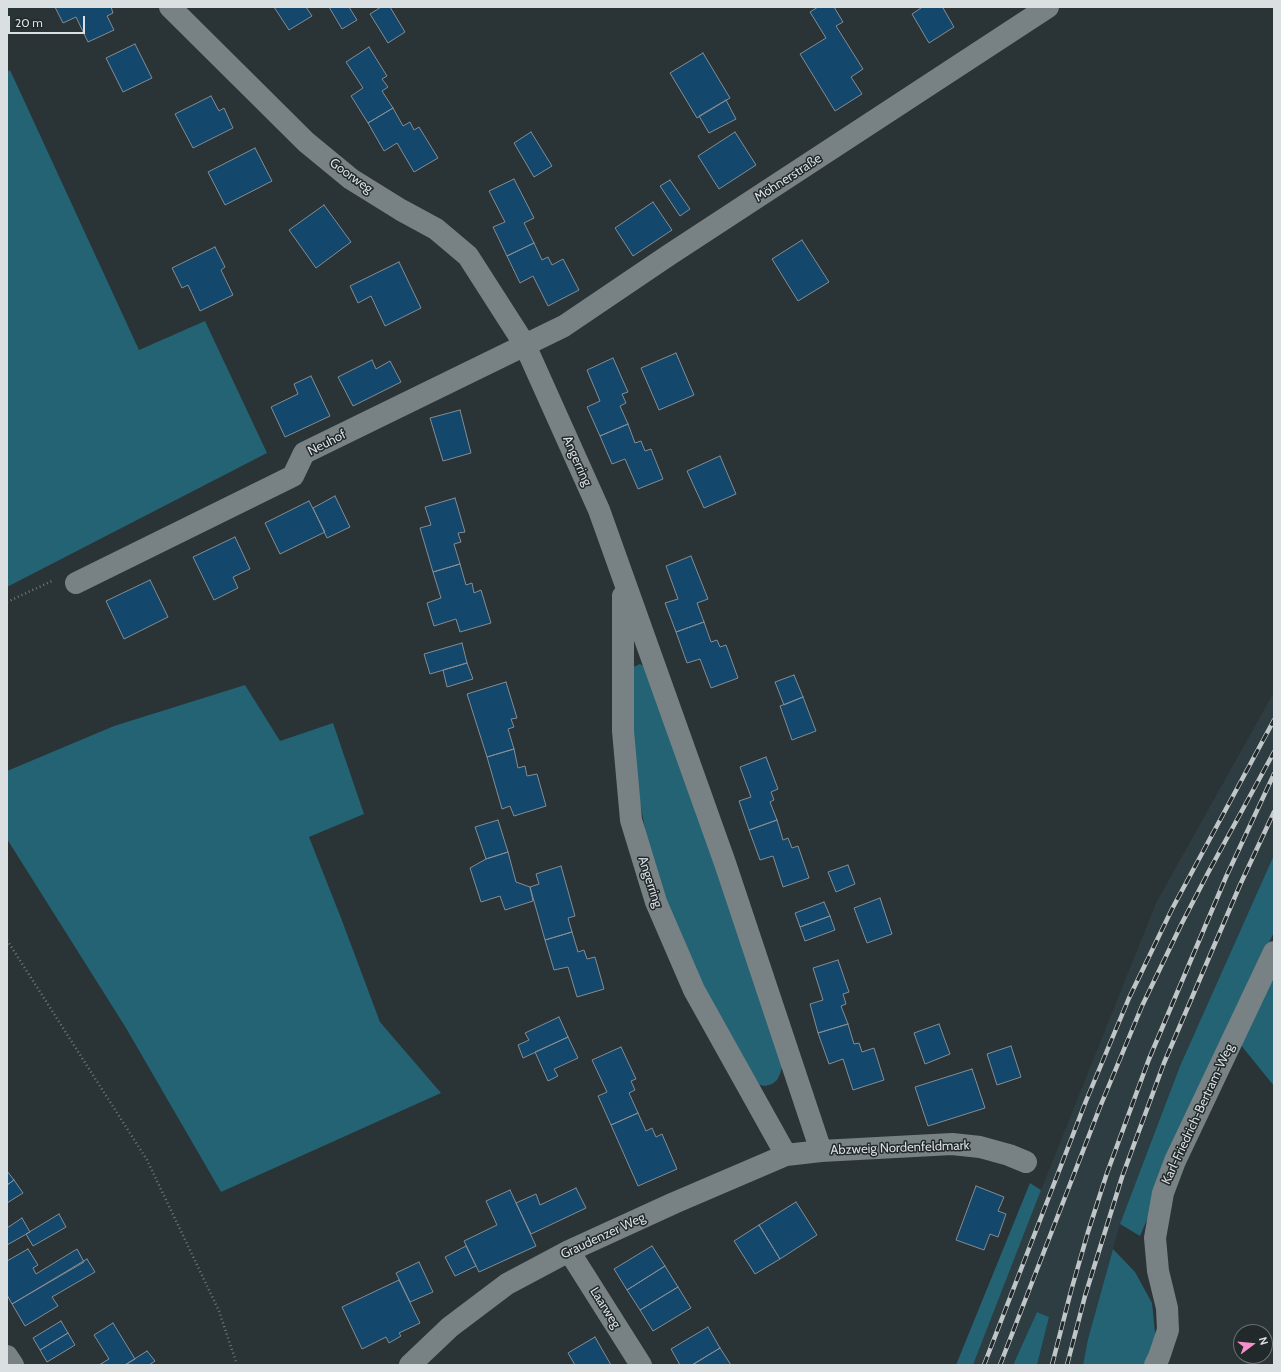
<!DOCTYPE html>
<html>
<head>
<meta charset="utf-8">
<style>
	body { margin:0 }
	#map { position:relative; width:1281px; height:1372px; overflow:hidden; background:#2a3335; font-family:Cabin,sans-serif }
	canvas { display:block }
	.frame { position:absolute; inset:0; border:8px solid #dadfe1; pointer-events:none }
	.north { position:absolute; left:1233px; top:1324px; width:40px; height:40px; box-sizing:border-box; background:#21292b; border:1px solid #6b7274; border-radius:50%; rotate:74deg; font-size:11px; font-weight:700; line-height:16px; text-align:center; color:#dadfe1 }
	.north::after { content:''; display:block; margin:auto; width:14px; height:18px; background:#f98fca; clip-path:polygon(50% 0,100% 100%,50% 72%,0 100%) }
	.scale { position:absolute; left:8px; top:16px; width:77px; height:18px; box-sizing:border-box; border:2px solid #dadfe1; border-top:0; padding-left:5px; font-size:12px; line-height:14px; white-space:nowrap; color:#dadfe1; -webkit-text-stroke:3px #21292b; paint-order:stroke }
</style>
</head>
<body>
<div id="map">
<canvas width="1281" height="1372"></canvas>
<div class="frame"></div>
<div class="north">N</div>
<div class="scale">20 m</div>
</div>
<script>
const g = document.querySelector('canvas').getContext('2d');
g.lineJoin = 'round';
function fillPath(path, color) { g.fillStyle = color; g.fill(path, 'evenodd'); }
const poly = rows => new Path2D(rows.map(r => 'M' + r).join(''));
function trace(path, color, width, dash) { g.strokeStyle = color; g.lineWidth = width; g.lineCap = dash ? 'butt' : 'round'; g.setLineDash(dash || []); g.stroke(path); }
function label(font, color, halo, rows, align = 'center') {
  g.font = font + ' Cabin,sans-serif'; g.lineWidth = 3; g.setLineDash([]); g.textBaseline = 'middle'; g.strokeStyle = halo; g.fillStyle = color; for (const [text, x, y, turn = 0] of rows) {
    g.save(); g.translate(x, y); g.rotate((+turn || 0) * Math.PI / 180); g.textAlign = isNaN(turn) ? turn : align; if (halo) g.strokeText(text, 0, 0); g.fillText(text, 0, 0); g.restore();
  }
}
const built = poly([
	[1274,692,1274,855,1180,1066,1120,1224,1088,1339,1083,1365,1037,1365,1049,1317,1037,1312,1013,1365,973,1365,1041,1190,1156,903]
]);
const green = poly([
	[10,70,139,350,205,321,267,453,7,587,7,72],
	[640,664,645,667,732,903,782,1067,780,1074,777,1080,772,1084,765,1086,760,1085,755,1082,709,1003,664,897,648,845,636,781,631,668],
	[245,685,280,741,333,723,364,814,309,837,341,918,380,1022,441,1093,221,1192,126,1028,7,839,7,771,114,726],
	[1274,855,1274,932,1223,1043,1140,1236,1120,1224,1180,1066],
	[1274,973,1274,1086,1240,1044],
	[1030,1183,1041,1190,973,1365,956,1365],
	[1113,1249,1135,1272,1152,1303,1156,1341,1145,1365,1083,1365,1088,1339],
	[1037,1312,1049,1317,1037,1365,1013,1365]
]);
const building = poly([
	[55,7,111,7,113,13,107,16,114,30,88,42,76,17,63,23,55,7],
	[274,7,306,7,312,16,289,30,274,7],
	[329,7,349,7,357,20,342,29,329,7],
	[381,7,390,7,405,32,388,43,370,14,381,7],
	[818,7,834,7,843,22,836,26,863,69,851,77,862,94,835,111,800,54,826,38,810,12,818,7],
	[921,7,945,7,943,8,954,27,929,43,912,14,921,8,921,7],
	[135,44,152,78,123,92,106,58,135,44],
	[369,47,387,76,382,79,388,87,382,91,393,108,368,123,351,96,363,88,346,62,369,47],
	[703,53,730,98,697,118,670,73,703,53],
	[211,96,219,111,224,108,233,128,193,148,175,114,211,96],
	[726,100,736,119,709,133,699,116,726,100],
	[393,108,403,126,410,122,414,130,419,127,438,158,414,172,397,143,384,151,368,123,393,108],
	[531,132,552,166,534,177,514,143,531,132],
	[735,132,756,165,719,189,698,156,735,132],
	[255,148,272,181,225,205,208,172,255,148],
	[514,179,534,218,524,223,534,243,507,256,493,227,505,222,489,191,514,179],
	[670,180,690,209,680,216,660,186,670,180],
	[653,202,672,230,633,256,615,228,653,202],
	[324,205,351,242,316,268,289,230,324,205],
	[802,240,829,282,798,301,772,259,802,240],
	[534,243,542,260,548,257,552,265,563,259,579,290,548,306,533,276,520,283,507,256,534,243],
	[215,247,225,267,221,270,233,295,200,311,188,285,182,288,172,268,215,247],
	[399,262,421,308,385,326,371,296,358,303,350,286,399,262],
	[676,353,694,395,659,410,641,368,676,353],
	[613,358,628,392,622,394,626,403,620,406,628,424,600,436,587,407,600,401,587,370,613,358],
	[372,360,376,369,390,361,401,382,353,406,338,377,372,360],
	[311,376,330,416,285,437,271,407,298,394,294,384,311,376],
	[460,410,471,453,443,461,430,418,460,410],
	[628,424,635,443,641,441,645,451,651,449,663,479,638,489,625,459,612,464,600,436,628,424],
	[720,456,736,494,704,508,687,471,720,456],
	[335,496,350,527,327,538,313,508,335,496],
	[455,498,465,532,458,533,461,542,454,544,460,564,433,572,420,528,431,525,425,507,455,498],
	[309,501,325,532,280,554,265,523,309,501],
	[235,537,250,569,233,577,238,588,214,600,193,557,235,537],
	[691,556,708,599,697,603,704,622,676,632,665,603,678,599,666,566,691,556],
	[460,564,466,585,472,583,474,593,481,590,491,623,460,632,456,619,434,626,427,603,441,598,433,572,460,564],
	[150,580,168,617,124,639,106,601,150,580],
	[704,622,711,642,717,640,720,647,726,645,738,678,711,688,700,659,687,663,676,632,704,622],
	[462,643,467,663,430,674,424,654,462,643],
	[467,663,473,679,447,687,443,670,467,663],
	[794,675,803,697,784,705,775,682,794,675],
	[506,682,517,718,511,719,514,727,508,729,514,749,487,757,467,694,506,682],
	[803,697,816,731,792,740,780,706,803,697],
	[514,749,518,768,525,766,527,776,537,774,546,806,514,816,510,806,502,809,487,757,514,749],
	[766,757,778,789,771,792,774,800,770,802,777,820,749,830,739,801,751,797,740,767,766,757],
	[498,820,508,852,486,859,475,827,498,820],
	[777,820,783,840,788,838,792,848,798,846,809,878,783,887,773,856,760,860,749,830,777,820],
	[508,852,516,882,530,887,533,901,505,910,500,896,481,902,470,868,486,859,508,852],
	[848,865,855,884,836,892,828,872,848,865],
	[561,866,575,916,568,918,572,932,545,940,530,887,539,884,536,874,561,866],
	[880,898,892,934,867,943,854,908,880,898],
	[824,902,830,916,800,927,795,913,824,902],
	[830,916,835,930,805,941,800,927,830,916],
	[572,932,578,952,584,950,587,959,595,957,604,989,577,997,568,967,554,970,545,940,572,932],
	[838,960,849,992,843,994,846,1004,841,1006,848,1024,818,1033,810,1004,823,1000,813,968,838,960],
	[559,1017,568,1037,523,1058,518,1045,529,1040,525,1033,559,1017],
	[848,1024,854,1044,859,1043,862,1052,874,1048,884,1080,853,1090,843,1059,829,1064,818,1033,848,1024],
	[939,1024,950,1054,925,1064,914,1033,939,1024],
	[568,1037,578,1058,554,1069,558,1076,548,1081,535,1052,568,1037],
	[1011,1046,1021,1077,997,1085,987,1054,1011,1046],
	[621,1047,636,1079,631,1081,635,1090,629,1093,638,1113,611,1125,598,1096,607,1092,592,1060,621,1047],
	[972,1069,985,1108,928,1126,915,1087,972,1069],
	[638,1113,646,1131,652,1128,656,1137,662,1134,677,1169,638,1186,611,1125,638,1113],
	[7,1171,14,1180,7,1185,7,1171],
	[14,1180,23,1193,7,1203,7,1185,14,1180],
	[976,1186,1004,1197,998,1211,1006,1214,998,1237,990,1234,984,1250,956,1240,976,1186],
	[576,1188,586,1208,531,1234,516,1203,536,1194,540,1205,576,1188],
	[510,1190,536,1246,479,1272,464,1241,497,1225,486,1201,510,1190],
	[796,1202,817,1235,780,1259,759,1225,796,1202],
	[59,1214,66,1227,33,1246,26,1234,59,1214],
	[22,1218,30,1232,7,1245,7,1228,22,1218],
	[759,1225,780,1259,755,1274,734,1241,759,1225],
	[466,1246,476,1266,455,1276,445,1257,466,1246],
	[652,1246,665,1266,627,1290,614,1269,652,1246],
	[28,1249,38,1265,33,1268,36,1274,77,1249,84,1262,12,1304,7,1295,7,1261,28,1249],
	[87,1259,95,1272,52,1297,58,1306,25,1326,12,1304,87,1259],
	[419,1262,433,1292,410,1302,396,1273,419,1262],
	[665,1266,678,1287,640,1310,627,1290,665,1266],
	[399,1280,420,1323,399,1333,401,1336,389,1343,386,1337,362,1349,342,1307,399,1280],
	[678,1287,691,1308,653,1331,640,1310,678,1287],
	[61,1321,68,1333,40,1350,33,1338,61,1321],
	[113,1323,135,1359,125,1365,99,1365,109,1359,94,1335,113,1323],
	[708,1327,720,1348,692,1365,680,1365,671,1349,708,1327],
	[68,1333,75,1345,47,1362,40,1350,68,1333],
	[595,1337,611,1365,575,1365,568,1353,595,1337],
	[720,1348,731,1365,692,1365,720,1348],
	[147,1351,155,1361,149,1365,125,1365,147,1351]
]);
const path = poly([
	[7,602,52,581],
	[7,940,147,1160,219,1311,237,1365]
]);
const street = poly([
	[170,7,306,142,351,179,401,210,436,229,468,256,525,345,599,510,725,863,821,1151],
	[76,583,293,476,304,453,564,326,669,255,1048,7],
	[623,596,623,731,631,820,656,902,694,990,786,1155],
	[569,1251,641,1365],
	[7,1356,13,1365],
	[410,1365,450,1327,507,1284,569,1251,674,1203,786,1155,821,1151,952,1144,980,1147,1009,1155,1026,1162],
	[1155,1365,1159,1357,1168,1330,1167,1308,1158,1271,1155,1238,1163,1193,1175,1161,1274,952]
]);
const rail = poly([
	[984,1365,1086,1101,1129,998,1172,909,1274,720],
	[1000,1365,1100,1107,1142,1006,1182,923,1209,871,1274,752],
	[1052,1365,1071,1291,1088,1232,1107,1173,1149,1059,1226,877,1274,774],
	[1067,1365,1085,1296,1122,1177,1164,1063,1240,885,1274,812]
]);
const streetNames = [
	["Goorweg",351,176,36],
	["Möhnerstraße",788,178,-33],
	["Neuhof",327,443,-27],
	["Angerring",577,461,66],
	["Angerring",650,882,72],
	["Karl-Friedrich-Bertram-Weg",1198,1114,-65],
	["Abzweig Nordenfeldmark",900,1148,-2],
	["Graudenzer Weg",603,1236,-25],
	["Laarweg",605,1308,58]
];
fillPath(built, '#2d3d42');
fillPath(green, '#246373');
fillPath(building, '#13486c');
trace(building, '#858c92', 1);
trace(path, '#71787a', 2.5, [1, 3]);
trace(street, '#788285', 22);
trace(rail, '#c0c6c8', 4.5);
trace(rail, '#21292b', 3, [9]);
label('13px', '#dadfe1', '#21292b', streetNames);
</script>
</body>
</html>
